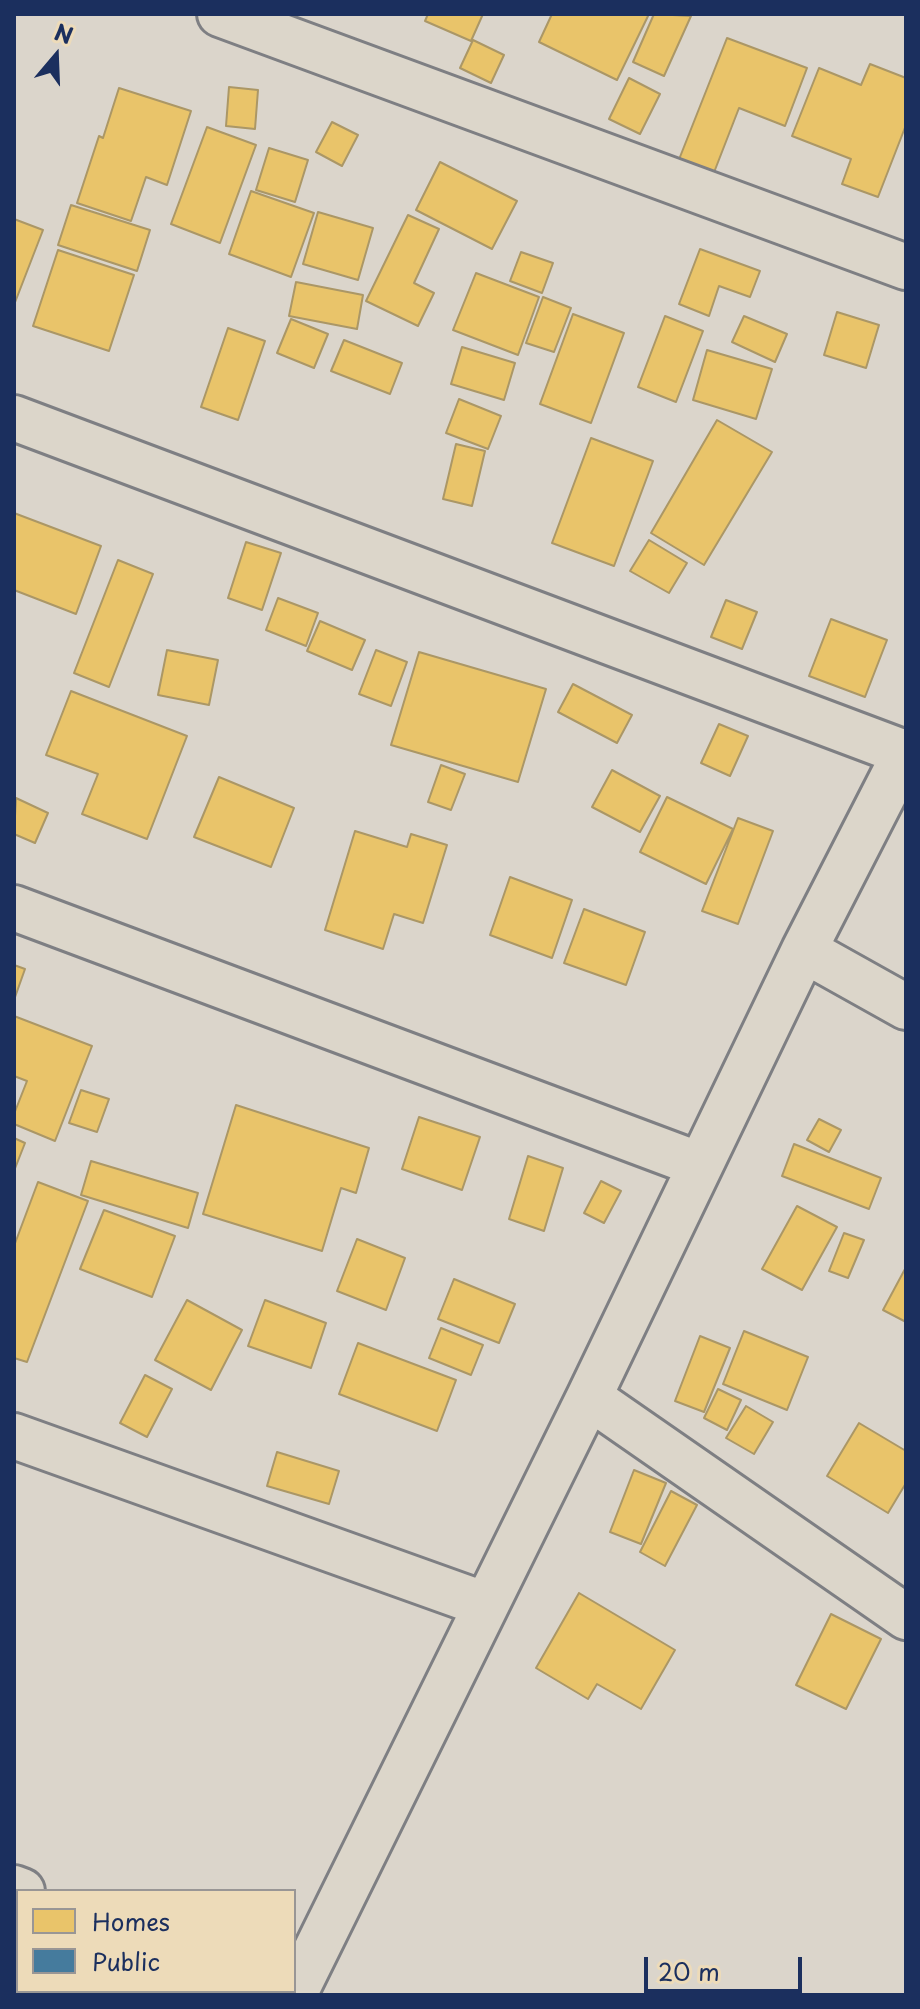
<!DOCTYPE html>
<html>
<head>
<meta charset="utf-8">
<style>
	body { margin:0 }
	#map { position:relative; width:920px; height:2009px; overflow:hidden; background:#dbd5cb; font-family:"Playpen Sans",sans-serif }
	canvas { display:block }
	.frame { position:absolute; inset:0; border:16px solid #1b2f5e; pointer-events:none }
	.legend { position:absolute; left:16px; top:1889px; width:280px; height:104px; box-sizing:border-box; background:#eddbb9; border:2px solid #999695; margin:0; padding:10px 14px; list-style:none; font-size:24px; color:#1b2f5e }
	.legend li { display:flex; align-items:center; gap:16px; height:40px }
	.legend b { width:40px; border:2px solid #999695 }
	.north { position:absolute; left:16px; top:16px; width:80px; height:80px; -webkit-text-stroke:6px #eddbb9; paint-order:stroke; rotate:19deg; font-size:22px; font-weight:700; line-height:32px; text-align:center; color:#1b2f5e }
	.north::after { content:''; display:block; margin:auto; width:28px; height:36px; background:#1b2f5e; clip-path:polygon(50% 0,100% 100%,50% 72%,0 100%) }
	.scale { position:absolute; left:644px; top:1957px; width:158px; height:36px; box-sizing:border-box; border:4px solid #1b2f5e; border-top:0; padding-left:10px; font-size:24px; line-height:28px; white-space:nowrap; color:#1b2f5e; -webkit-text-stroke:6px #eddbb9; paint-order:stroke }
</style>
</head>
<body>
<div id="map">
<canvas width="920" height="2009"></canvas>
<div class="frame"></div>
<ul class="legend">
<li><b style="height:22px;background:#e9c46a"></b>Homes</li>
<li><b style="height:22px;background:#457b9d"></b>Public</li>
</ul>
<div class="north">N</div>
<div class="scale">20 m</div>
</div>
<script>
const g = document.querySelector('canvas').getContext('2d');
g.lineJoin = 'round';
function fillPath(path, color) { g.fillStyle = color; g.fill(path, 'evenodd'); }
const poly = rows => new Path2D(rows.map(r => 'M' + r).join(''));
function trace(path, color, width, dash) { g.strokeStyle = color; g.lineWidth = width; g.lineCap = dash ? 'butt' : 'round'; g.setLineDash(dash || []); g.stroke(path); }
const homes = poly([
	[428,14,483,14,471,41,425,21,428,14],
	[552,14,649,14,617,80,539,42,552,14],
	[654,14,691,16,664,76,633,62,654,14],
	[727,38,807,68,785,126,739,108,713,175,678,162,727,38],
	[473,40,504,55,491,83,460,68,473,40],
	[870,64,906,78,906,125,878,197,842,184,851,159,792,136,819,68,861,85,870,64],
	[629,78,660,94,640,134,609,119,629,78],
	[229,87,258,90,255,129,226,126,229,87],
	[119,88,191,111,167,185,146,177,131,221,77,203,99,136,103,138,119,88],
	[332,122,358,135,342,166,316,152,332,122],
	[207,127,256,145,220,243,171,224,207,127],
	[269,148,308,160,295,202,256,190,269,148],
	[440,162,517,201,492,249,416,210,440,162],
	[251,191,314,213,291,277,229,254,251,191],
	[71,205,150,230,137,271,58,245,71,205],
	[318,212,373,228,358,280,303,264,318,212],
	[408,215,439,229,414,283,434,293,418,326,366,301,408,215],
	[14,219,43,230,14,305,14,219],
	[700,249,760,271,750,297,719,286,709,316,679,304,700,249],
	[58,250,134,275,109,351,33,326,58,250],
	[521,252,553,263,542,293,510,281,521,252],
	[476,273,539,297,518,355,453,330,476,273],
	[296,282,363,295,357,329,289,316,296,282],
	[543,297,571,308,554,352,526,343,543,297],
	[837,312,879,325,866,368,824,355,837,312],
	[573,314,624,333,591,423,540,404,573,314],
	[665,316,703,331,676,402,638,387,665,316],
	[744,316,787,334,775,362,732,342,744,316],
	[291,319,328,334,314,368,277,353,291,319],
	[228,328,265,341,238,420,201,407,228,328],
	[344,340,402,363,390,394,331,371,344,340],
	[462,347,515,363,504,400,451,384,462,347],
	[707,350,772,369,756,419,693,400,707,350],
	[459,399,501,416,488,449,446,433,459,399],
	[717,420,772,452,704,565,651,533,717,420],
	[591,438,653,461,614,566,552,543,591,438],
	[456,444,485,451,472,506,443,499,456,444],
	[14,513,101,546,76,614,14,590,14,513],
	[649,540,687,563,669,593,630,571,649,540],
	[246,542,281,553,262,610,228,598,246,542],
	[118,560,153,574,109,687,74,673,118,560],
	[278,598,318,613,306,646,266,630,278,598],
	[726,600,757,612,742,649,711,637,726,600],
	[831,619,887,640,865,697,809,676,831,619],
	[320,621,365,640,352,670,307,651,320,621],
	[167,650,218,660,209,705,158,695,167,650],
	[376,650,407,662,391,706,359,694,376,650],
	[419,652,546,689,518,782,391,745,419,652],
	[573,684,632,715,617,743,558,712,573,684],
	[71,691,187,736,147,839,82,814,98,774,46,755,71,691],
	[719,724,748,736,730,776,701,763,719,724],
	[441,765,465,774,451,810,428,802,441,765],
	[612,770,660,796,640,832,592,807,612,770],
	[219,777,294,808,271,867,194,837,219,777],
	[667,797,733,829,706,884,640,852,667,797],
	[16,798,48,813,35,843,14,834,16,798],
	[738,818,773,831,738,924,702,911,738,818],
	[355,831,407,847,411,834,447,845,423,923,394,914,383,949,325,930,355,831],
	[510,877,572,900,552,958,490,935,510,877],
	[584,909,645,932,626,985,564,963,584,909],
	[14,965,25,969,14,1000,14,965],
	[14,1016,92,1046,55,1141,14,1124,14,1114,27,1081,14,1076,14,1016],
	[81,1090,109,1099,97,1132,69,1123,81,1090],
	[236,1105,369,1148,356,1193,341,1188,322,1251,203,1214,236,1105],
	[419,1117,480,1137,462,1190,402,1169,419,1117],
	[819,1119,841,1130,829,1152,807,1140,819,1119],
	[14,1138,25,1143,14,1171,14,1138],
	[794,1144,881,1178,869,1209,782,1176,794,1144],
	[528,1156,563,1168,544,1231,509,1219,528,1156],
	[91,1161,198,1193,188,1228,81,1195,91,1161],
	[601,1181,621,1191,604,1223,584,1213,601,1181],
	[38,1182,88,1201,27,1362,14,1358,14,1246,38,1182],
	[797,1206,837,1227,802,1290,762,1269,797,1206],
	[104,1210,175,1236,152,1297,80,1269,104,1210],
	[844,1233,864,1240,848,1278,829,1271,844,1233],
	[357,1239,405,1258,386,1310,337,1291,357,1239],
	[905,1269,906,1270,906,1322,883,1310,905,1269],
	[454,1279,515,1304,499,1343,438,1319,454,1279],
	[187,1300,242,1330,211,1390,155,1360,187,1300],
	[265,1300,326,1323,311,1368,248,1346,265,1300],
	[441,1328,483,1345,471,1375,429,1358,441,1328],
	[744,1331,808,1357,787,1410,723,1384,744,1331],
	[700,1336,730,1348,704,1412,675,1401,700,1336],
	[358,1343,456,1380,437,1431,339,1394,358,1343],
	[145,1375,172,1389,147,1437,120,1423,145,1375],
	[718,1389,741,1400,727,1430,704,1418,718,1389],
	[746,1406,773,1422,754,1454,726,1438,746,1406],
	[859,1423,906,1451,906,1483,888,1513,827,1476,859,1423],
	[277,1452,339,1471,329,1504,267,1486,277,1452],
	[634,1470,666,1483,641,1544,610,1532,634,1470],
	[671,1491,697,1505,665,1566,640,1552,671,1491],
	[579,1593,675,1650,641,1709,597,1684,588,1699,536,1668,579,1593],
	[831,1614,881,1639,846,1709,796,1685,831,1614]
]);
const public = poly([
	[14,1928,18,1929,18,1991,188,1991,199,1995,14,1995,14,1928]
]);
const minor = poly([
	[220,14,906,267],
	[14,418,905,753],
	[14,908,700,1165],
	[804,950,906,1007],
	[589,1397,906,1617],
	[14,1436,486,1605],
	[14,1888,22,1891],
	[294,1995,589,1397,804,950,906,751]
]);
fillPath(homes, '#e9c46a');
trace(homes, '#ab9766', 2);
fillPath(public, '#457b9d');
trace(public, '#38648a', 2);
trace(minor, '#7e7f83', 50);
trace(minor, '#dcd6ca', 44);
</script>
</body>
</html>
